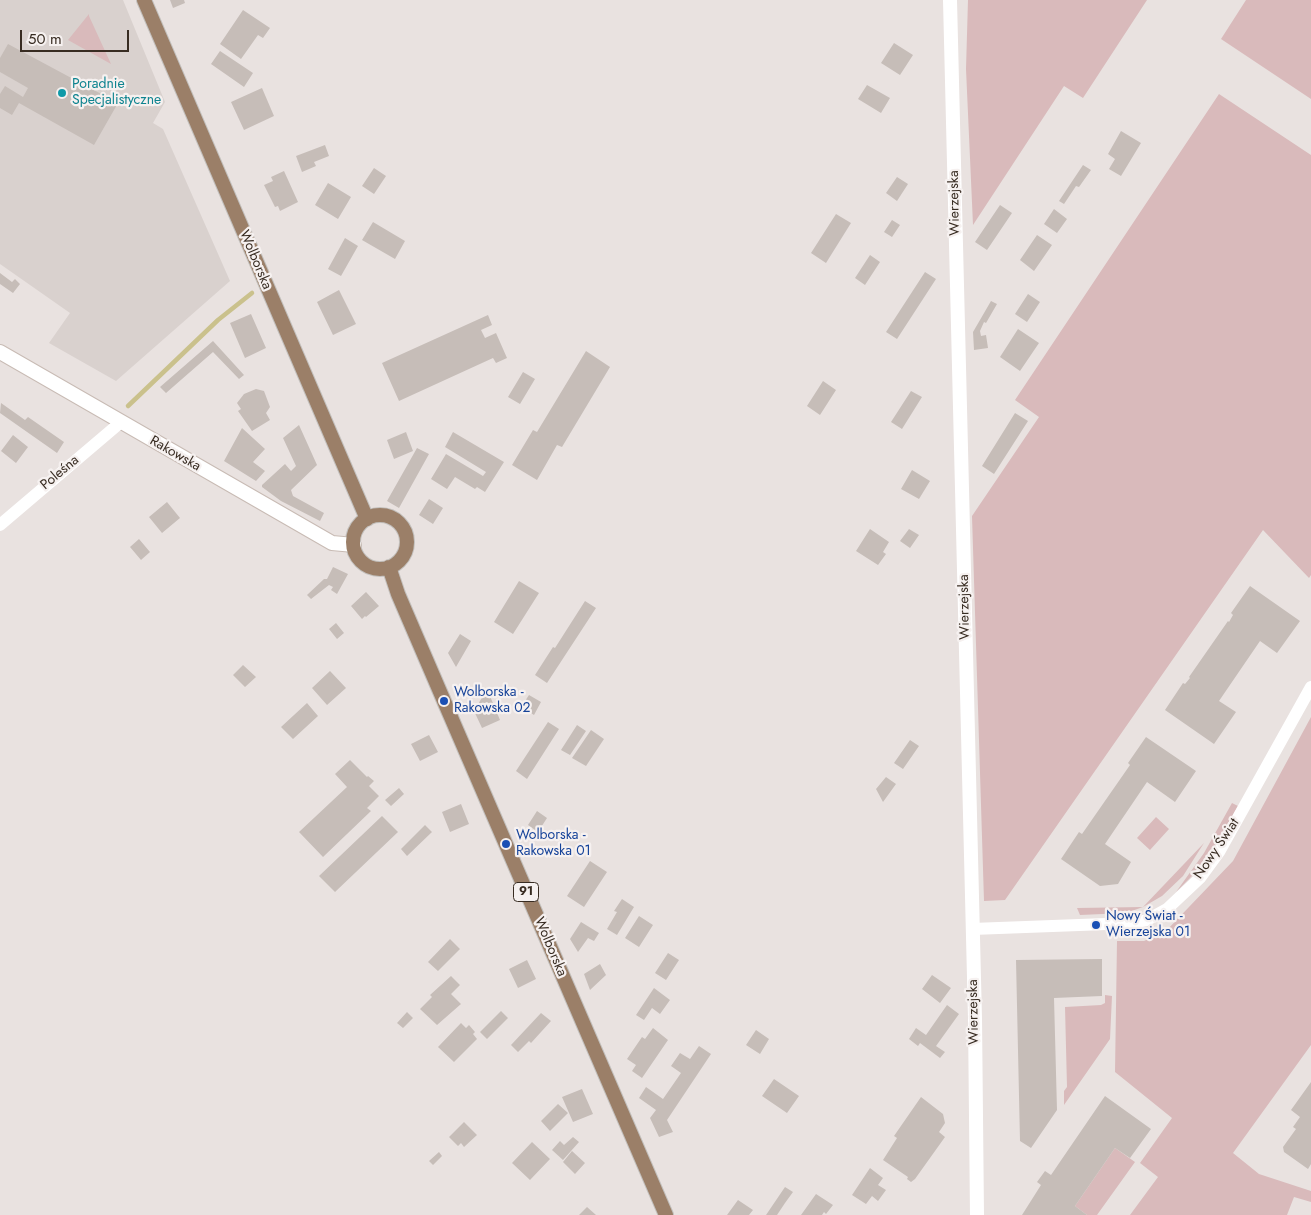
<!DOCTYPE html>
<html>
<head>
<meta charset="utf-8">
<style>
	body { margin:0 }
	#map { position:relative; width:1311px; height:1215px; overflow:hidden; background:#e9e2e0; font-family:Jost,sans-serif }
	canvas { display:block }
	.scale { position:absolute; left:20px; top:30px; width:109px; height:22px; box-sizing:border-box; border:2px solid #382c22; border-top:0; padding-left:6px; font-size:15px; line-height:18px; white-space:nowrap; color:#382c22; -webkit-text-stroke:4px #f6f1f0; paint-order:stroke }
</style>
</head>
<body>
<div id="map">
<canvas width="1311" height="1215"></canvas>
<div class="scale">50 m</div>
</div>
<script>
const g = document.querySelector('canvas').getContext('2d');
g.lineJoin = 'round';
function fillPath(path, color) { g.fillStyle = color; g.fill(path, 'evenodd'); }
const poly = rows => new Path2D(rows.map(r => 'M' + r).join(''));
function trace(path, color, width, dash) { g.strokeStyle = color; g.lineWidth = width; g.lineCap = dash ? 'butt' : 'round'; g.setLineDash(dash || []); g.stroke(path); }
function label(font, color, halo, rows, align = 'center') {
  g.font = font + ' Jost,sans-serif'; g.lineWidth = 4.5; g.setLineDash([]); g.textBaseline = 'middle'; g.strokeStyle = halo; g.fillStyle = color; for (const [text, x, y, turn = 0] of rows) {
    g.save(); g.translate(x, y); g.rotate((+turn || 0) * Math.PI / 180); g.textAlign = isNaN(turn) ? turn : align; if (halo) g.strokeText(text, 0, 0); g.fillText(text, 0, 0); g.restore();
  }
}
const built = poly([
	[0,0,123,0,165,102,153,123,163,129,230,281,116,381,49,343,70,313,0,264]
]);
const green = poly([
	[968,0,1147,0,1083,98,1064,86,973,225,966,69],
	[1246,0,1311,0,1311,99,1221,39],
	[89,14,89,16,111,64,68,40],
	[1219,94,1311,155,1311,575,1309,578,1263,530,1005,900,984,901,972,516,1039,417,1015,400],
	[1311,717,1311,1045,1233,1153,1259,1174,1311,1191,1311,1202,1294,1197,1287,1215,1130,1215,1158,1177,1140,1163,1172,1118,1115,1072,1117,941,1144,941,1166,931,1233,861],
	[1232,803,1238,806,1218,842,1191,877,1176,892,1204,853],
	[1156,817,1169,829,1150,850,1137,838],
	[1204,843,1183,876,1162,896,1143,907,1126,913,1080,915,1077,908,1143,907],
	[1105,995,1112,996,1110,1039,1064,1105,1064,1091,1067,1087,1065,1007,1101,1005,1105,1003],
	[1115,1148,1135,1162,1097,1215,1087,1215,1075,1206]
]);
const stream = poly([
	[128,406,218,320,252,293]
]);
const building = poly([
	[170,0,184,0,185,3,173,8],
	[243,10,270,28,263,38,258,35,241,59,220,44],
	[894,43,913,55,900,75,881,63],
	[8,44,118,103,94,145,19,103,12,115,0,108,0,94,5,86,23,97,28,88,0,72,0,58],
	[220,51,253,73,244,87,211,64],
	[867,85,890,98,881,113,858,99],
	[262,88,274,116,244,130,231,102],
	[1121,131,1141,143,1121,176,1109,169,1115,159,1108,154],
	[325,145,329,156,314,162,316,166,302,172,296,156],
	[1083,165,1091,170,1079,187,1076,186,1064,204,1059,201],
	[374,168,386,176,374,194,362,186],
	[284,171,298,202,280,211,278,206,275,207,264,185,273,181,271,177],
	[897,177,908,184,897,201,886,193],
	[328,183,351,197,338,219,315,205],
	[1000,205,1012,213,987,250,975,242],
	[1054,209,1067,219,1057,233,1044,224],
	[836,214,851,223,826,263,811,253],
	[892,220,900,225,892,237,884,232],
	[373,222,405,241,395,259,362,240],
	[1037,235,1052,245,1034,271,1020,260],
	[345,238,358,246,341,276,328,269],
	[870,255,880,262,865,285,855,278],
	[925,272,936,279,897,339,886,332],
	[0,273,12,282,15,279,20,284,13,293,0,284],
	[339,290,356,324,333,335,317,302],
	[1028,294,1040,302,1027,322,1015,314],
	[991,301,997,304,986,323,984,322,980,331,981,336,986,335,988,348,974,350,973,332],
	[251,314,266,348,245,358,230,323],
	[488,315,492,325,481,330,485,338,496,333,507,358,496,363,493,358,399,401,382,363],
	[1018,329,1039,343,1020,371,1000,357],
	[213,341,244,375,239,379,213,352,166,393,160,387],
	[586,351,610,367,562,447,557,445,537,480,512,465,533,430,537,432],
	[523,372,535,379,520,404,508,397],
	[823,381,836,390,820,415,807,406],
	[256,389,264,391,270,407,266,413,270,420,252,431,238,411,241,409,237,403,244,394],
	[911,391,922,397,902,429,891,422],
	[1,403,25,420,28,417,64,442,57,453,0,413],
	[1015,413,1028,421,994,474,982,466],
	[299,425,317,465,291,490,293,496,324,513,320,521,281,501,262,487,262,485,285,464,291,471,296,466,283,438],
	[242,428,265,449,253,462,265,471,256,481,224,461],
	[406,432,413,451,394,459,387,440],
	[453,432,504,462,485,492,477,487,475,489,455,477,447,489,431,479,446,454,483,476,486,472,445,447],
	[13,435,28,447,16,463,1,451],
	[417,448,429,454,399,508,387,501],
	[912,470,930,481,919,499,901,489],
	[429,499,443,508,433,524,419,515],
	[167,502,180,518,162,533,149,517],
	[870,529,889,542,883,552,886,554,878,565,856,551],
	[909,529,919,535,910,548,900,541],
	[139,539,150,552,141,560,130,547],
	[333,567,348,574,337,594,331,590,333,587,329,585,311,599,307,595,324,579,327,579],
	[519,581,539,593,513,634,494,622],
	[1250,586,1300,621,1277,653,1260,641,1219,701,1236,712,1214,744,1165,710,1183,683,1185,684,1190,678,1189,677,1228,621,1229,622,1233,615,1231,613],
	[366,592,379,606,366,617,365,616,362,619,351,606],
	[585,601,596,608,547,683,535,675,553,647,555,648],
	[336,623,344,633,337,639,329,629],
	[460,634,471,641,456,667,448,653],
	[243,665,256,677,245,687,233,675],
	[330,671,346,688,327,705,312,688],
	[487,689,500,720,482,728,474,711],
	[529,695,541,702,534,715,521,707],
	[307,703,318,716,293,739,281,727],
	[548,722,559,729,527,779,516,771],
	[577,725,586,731,570,755,561,750],
	[591,730,604,739,586,766,572,758],
	[429,735,438,752,420,761,411,744],
	[1146,737,1196,771,1175,802,1147,782,1105,844,1131,862,1118,884,1100,886,1061,859,1079,832,1082,834,1130,765,1128,763],
	[910,740,919,746,903,769,894,763],
	[350,760,367,777,368,776,374,781,369,786,379,796,367,808,371,811,323,857,299,832,347,787,335,774],
	[886,777,896,784,883,802,876,789],
	[399,788,404,794,391,806,385,800],
	[461,804,469,824,450,832,442,812],
	[537,811,547,818,538,832,528,825],
	[382,816,398,832,335,892,319,876],
	[425,825,432,832,407,856,401,849],
	[590,861,607,872,584,907,567,896],
	[622,899,634,907,617,935,607,929,617,912,614,911],
	[639,916,653,925,639,947,625,938],
	[581,922,599,933,594,941,588,938,578,952,570,939],
	[450,939,460,949,438,971,428,962],
	[668,953,679,960,666,980,655,973],
	[1102,959,1102,996,1054,998,1057,1110,1031,1148,1020,1141,1016,960],
	[527,960,536,979,518,988,509,969],
	[600,964,606,975,590,990,584,974],
	[932,975,951,988,940,1003,922,989],
	[451,976,460,985,451,994,461,1004,437,1025,420,1009,432,997,430,995],
	[654,988,670,1000,660,1014,652,1008,644,1020,636,1015],
	[947,1005,959,1014,936,1046,945,1052,940,1058,920,1043,918,1046,909,1039,916,1028,926,1035],
	[501,1011,508,1018,487,1039,480,1032],
	[407,1012,413,1018,403,1028,397,1023],
	[541,1013,551,1021,531,1043,529,1041,518,1052,511,1045],
	[461,1023,466,1028,469,1025,475,1032,473,1034,477,1039,454,1062,438,1047],
	[653,1028,668,1040,642,1078,632,1071,636,1065,627,1059,642,1037,645,1039],
	[756,1030,769,1039,760,1054,746,1045],
	[699,1046,711,1054,667,1120,673,1132,659,1137,650,1118,656,1110,639,1098,646,1087,663,1099,681,1073,671,1066,680,1053,690,1059],
	[774,1079,799,1096,787,1113,762,1096],
	[1311,1082,1311,1164,1308,1169,1284,1152,1283,1147,1296,1129,1293,1127,1300,1117,1291,1110],
	[582,1089,593,1114,573,1122,562,1097],
	[1105,1096,1151,1129,1130,1158,1115,1148,1075,1206,1087,1215,1022,1215,1041,1185,1037,1182,1045,1171,1051,1175],
	[921,1097,943,1114,945,1123,939,1132,945,1137,915,1179,911,1182,907,1179,908,1177,883,1160,897,1138,894,1136],
	[558,1104,568,1113,550,1131,541,1121],
	[464,1122,477,1135,464,1147,461,1143,458,1146,449,1137],
	[573,1137,579,1142,563,1160,552,1150,560,1141,564,1145],
	[532,1142,550,1159,530,1180,512,1163],
	[572,1151,585,1163,575,1174,563,1162],
	[439,1152,442,1156,433,1165,429,1161],
	[870,1168,883,1178,878,1185,886,1190,878,1201,872,1196,866,1204,852,1195],
	[785,1187,793,1192,785,1203,777,1215,766,1215],
	[816,1194,833,1205,826,1214,824,1212,822,1215,801,1215],
	[738,1200,753,1210,749,1215,727,1215],
	[587,1207,596,1215,579,1215]
]);
const minor = poly([
	[0,525,121,422],
	[972,929,1133,923,1147,920,1167,909,1200,878,1219,852,1311,687]
]);
const tertiary = poly([
	[950,0,975,1018,977,1215]
]);
const secondary = poly([
	[0,352,332,543,354,545]
]);
const primary = poly([
	[144,0,367,519],
	'353 542a27 27 0 1 1 54 0a27 27 0 1 1-54 0Z',
	[389,567,398,594,444,701,666,1215]
]);
const markers = [
	[62,93,5,"#0f9aa8"],
	[444,701,5,"#1a4fb4"],
	[506,844,5,"#1a4fb4"],
	[1096,925,5,"#1a4fb4"]
];
const shields = [
	[526,892,25]
];
const shieldNames = [
	["91",526,892]
];
const cultureNames = [
	["Poradnie",72,85],
	["Specjalistyczne",72,101]
];
const streetNames = [
	["Wierzejska",955,203,-91],
	["Wolborska",255,260,67],
	["Rakowska",175,454,30],
	["Poleśna",60,473,-40],
	["Wierzejska",965,607,-91],
	["Nowy Świat",1217,849,-56],
	["Wolborska",550,947,67],
	["Wierzejska",974,1012,-91]
];
const transitNames = [
	["Wolborska -",454,693],
	["Rakowska 02",454,709],
	["Wolborska -",516,836],
	["Rakowska 01",516,852],
	["Nowy Świat -",1106,917],
	["Wierzejska 01",1106,933]
];
fillPath(built, '#d9d1ce');
fillPath(green, '#d9babb');
trace(stream, '#cac18c', 4.5);
fillPath(building, '#c6bdb8');
trace(secondary, '#c8bbb4', 16);
trace(primary, '#c3c0bd', 16);
trace(minor, '#fff', 12);
trace(tertiary, '#fff', 14);
trace(secondary, '#fff', 14);
trace(primary, '#9b7f68', 14);
for (const [x, y, r, color] of markers) { const dot = new Path2D(); dot.arc(x, y, r, 0, 2 * Math.PI); g.fillStyle = color; g.fill(dot); trace(dot, '#f6f1f0', 2); }
for (const [x, y, w] of shields) { const box = new Path2D(); box.roundRect(x - w / 2, y - 9.5, w, 19, 4); g.fillStyle = '#f6f1f0'; g.fill(box); trace(box, '#382c22', 1); }
label('bold 12px', '#382c22', null, shieldNames);
label('14px', '#0d838f', '#f6f1f0', cultureNames, 'left');
label('14px', '#382c22', '#f6f1f0', streetNames);
label('14px', '#164399', '#f6f1f0', transitNames, 'left');
</script>
</body>
</html>
